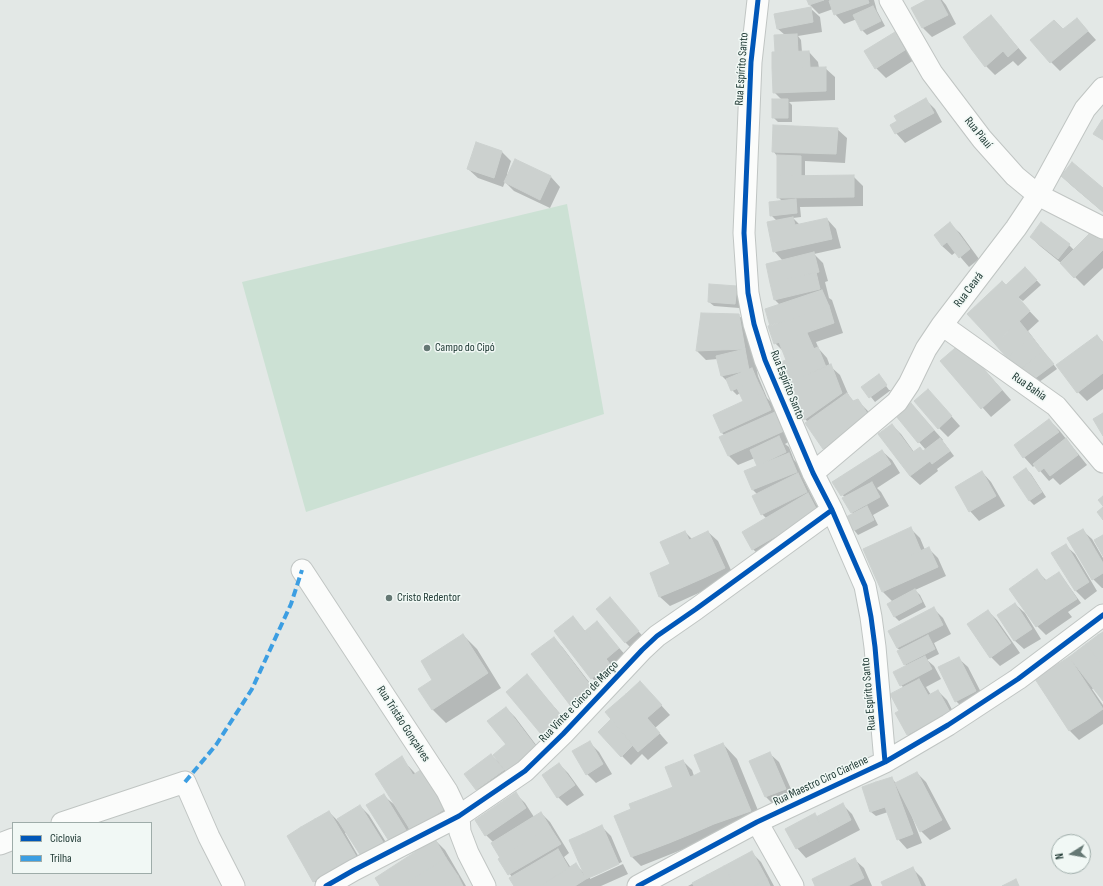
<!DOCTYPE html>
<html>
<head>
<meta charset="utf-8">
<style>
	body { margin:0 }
	#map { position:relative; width:1103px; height:886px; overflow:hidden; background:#e3e8e6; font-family:"Sofia Sans Condensed",sans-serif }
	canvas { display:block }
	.legend { position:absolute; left:12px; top:822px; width:140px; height:52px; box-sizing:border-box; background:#f1f8f5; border:1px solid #9eaca9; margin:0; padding:5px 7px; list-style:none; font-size:12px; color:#213b36 }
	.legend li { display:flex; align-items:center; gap:8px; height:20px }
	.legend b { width:20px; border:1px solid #9eaca9 }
	.north { position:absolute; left:1051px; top:834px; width:40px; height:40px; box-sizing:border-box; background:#f1f8f5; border:1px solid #9eaca9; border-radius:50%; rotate:259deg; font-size:11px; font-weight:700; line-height:16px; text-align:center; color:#213b36 }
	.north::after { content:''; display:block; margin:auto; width:14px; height:18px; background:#657874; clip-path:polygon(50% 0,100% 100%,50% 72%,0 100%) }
</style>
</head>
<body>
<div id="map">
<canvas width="1103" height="886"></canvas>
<ul class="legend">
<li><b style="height:5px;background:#0057b8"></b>Ciclovia</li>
<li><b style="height:5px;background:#3c9ee2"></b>Trilha</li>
</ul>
<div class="north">N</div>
</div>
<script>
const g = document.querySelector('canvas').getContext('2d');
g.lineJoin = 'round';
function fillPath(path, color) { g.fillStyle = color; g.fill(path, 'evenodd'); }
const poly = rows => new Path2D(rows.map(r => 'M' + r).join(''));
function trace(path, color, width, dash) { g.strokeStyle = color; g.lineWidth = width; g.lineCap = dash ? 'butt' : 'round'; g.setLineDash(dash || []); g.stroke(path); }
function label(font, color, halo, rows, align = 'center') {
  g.font = font + ' "Sofia Sans Condensed",sans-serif'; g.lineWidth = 3; g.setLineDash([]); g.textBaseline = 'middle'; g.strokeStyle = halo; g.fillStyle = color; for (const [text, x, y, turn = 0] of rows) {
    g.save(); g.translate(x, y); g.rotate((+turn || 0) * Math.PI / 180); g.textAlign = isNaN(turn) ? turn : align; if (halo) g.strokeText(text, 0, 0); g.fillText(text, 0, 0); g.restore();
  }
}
const green = poly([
	[567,204,604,414,306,512,242,282]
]);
const shadow = poly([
	[808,0,874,0,877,11,885,26,867,35,862,30,857,19,844,24,835,14,833,9,819,14,810,5],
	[928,0,942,0,946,5,956,24,932,37,923,28,913,8],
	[810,8,820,17,822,32,798,36,801,40,802,52,809,52,818,62,819,68,825,68,835,77,835,100,789,102,792,105,792,122,778,122,773,117,782,100,774,92,773,53,777,53,785,35,778,29,775,14],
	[991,16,1027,58,1018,66,1013,61,995,75,986,66],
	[1077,19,1096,40,1060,71,1051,62,1064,30],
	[894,34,904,43,914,60,886,78,876,68],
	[926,100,935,109,942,122,905,143,896,133],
	[837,129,847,138,845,163,805,161,805,177,853,176,863,186,863,206,800,207,801,217,793,218,800,225,827,219,836,229,841,248,814,254,823,263,828,281,825,282,829,298,832,300,843,333,816,342,819,349,827,358,830,366,840,375,849,396,854,402,857,400,867,410,878,425,833,458,824,448,806,424,808,422,805,419,784,352,775,343,780,305,775,300,767,265,783,261,774,251,777,221,771,215,782,201,778,197,778,157,773,151],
	[477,143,502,152,511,161,507,174,508,175,515,160,551,177,560,187,550,208,514,191,505,182,503,187,478,178,468,169],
	[1062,176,1103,190,1103,212,1071,185],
	[950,224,960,233,979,259,969,267,956,252,952,255,942,246],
	[1031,237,1069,245,1074,250,1103,242,1103,268,1084,286,1061,263,1040,246],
	[1030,273,1041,285,1023,301,1019,298,1018,299,1039,321,1028,331,1057,369,1035,385,1009,358,1006,286],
	[736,287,741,292,739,308,714,306,709,302],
	[738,315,748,324,758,376,767,398,772,403,792,440,785,444,789,447,794,460,798,464,805,482,815,502,827,522,762,559,753,549,767,519,762,514,757,494,753,490,759,466,755,458,738,465,729,456,721,438,725,436,722,433,714,416,744,402,740,393,737,395,732,390,729,383,722,376,718,359,706,360,697,351],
	[1097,336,1103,342,1103,389,1087,401,1078,392],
	[970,353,1011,400,991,417,941,361],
	[881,379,889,390,891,390,875,402,863,387],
	[937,400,960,426,948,437,939,428],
	[911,404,943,440,942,440,954,456,937,469,938,471,920,485,910,476,892,425,901,434,914,452,923,452,926,450,897,417],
	[1049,420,1059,430,1087,465,1060,485,1053,478,1049,481,1035,465,1033,467,1024,457],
	[882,451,892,460,900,473,877,488,881,492,889,506,873,515,878,525,858,535,854,530,853,514,845,498,833,482],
	[1026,469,1031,474,1046,497,1034,505,1029,500],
	[982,472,991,482,1005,506,979,521,970,511],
	[911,529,920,538,925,550,928,548,938,558,946,576,915,590,920,595,926,607,899,621,895,617,893,602,883,592,864,549],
	[1082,530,1092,539,1103,558,1103,588,1102,588,1093,579],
	[685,532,692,539,708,532,718,541,734,577,670,606,660,597,651,573,671,564],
	[1065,545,1075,554,1097,591,1085,600,1075,590],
	[1037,571,1047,581,1059,573,1063,578,1081,603,1068,612,1072,617,1046,635,1037,626],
	[610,599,647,641,635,652,625,642],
	[1015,604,1025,613,1041,639,1024,649,1014,640],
	[934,609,943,618,951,634,934,643,939,654,927,660,934,666,941,679,926,687,931,695,938,691,947,700,958,721,917,744,908,734,900,711,904,688,901,685,907,666,905,664,900,650,897,648],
	[988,611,997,620,1020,653,1000,666,991,657],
	[573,617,586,632,597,623,628,658,601,687,592,678],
	[1103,633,1103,700,1094,688,1092,689,1103,705,1103,724,1079,740,1070,731,1037,679,1070,658],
	[463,635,477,649,501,688,446,723,432,709,434,680],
	[554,638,563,648,599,695,573,708],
	[958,658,968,667,985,700,965,710,956,701],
	[527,676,571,726,551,743,507,692],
	[640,682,670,715,655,728,668,743,648,760,642,754,631,765,622,756,612,719,606,712],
	[506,708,515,717,546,758,486,799,477,789,491,755,496,760,507,744],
	[590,743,599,752,612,774,596,783,587,774],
	[723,744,737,759,764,825,724,833,641,866,632,857,616,816,633,810,674,788,683,761,692,770,694,776,702,772],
	[769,753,779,762,795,798,775,806,766,797,750,762],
	[401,758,460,822,426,844,408,827,415,839,390,840,383,795,397,807],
	[559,764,568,773,584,795,567,806,558,797],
	[917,773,926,782,951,829,930,840,921,831,912,813,911,814,922,843,907,849,898,839,888,812,876,816,871,812,863,788,891,778,896,783],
	[516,794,525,803,534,817,541,813,550,822,569,853,564,857,571,868,576,865,584,873,601,826,611,836,622,862,590,876,590,879,623,864,628,874,601,886,515,886,512,877,499,859,501,858,493,842,486,835],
	[843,805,852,814,860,830,806,858,797,848,817,817],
	[360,806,369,815,392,852,371,865,347,832,345,833,364,866,319,886,314,881,329,812,340,823],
	[435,840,445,850,466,886,381,886],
	[752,853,761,862,774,886,688,886],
	[854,859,864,868,872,886,817,886],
	[913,869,922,878,926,886,884,886]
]);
const building = poly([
	[807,0,824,0,809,5,807,0],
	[831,0,868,0,869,3,834,15,829,1,831,0],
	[926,0,940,0,948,15,922,28,911,8,926,0],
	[873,6,881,21,861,31,853,15,873,6],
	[811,7,813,22,777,29,774,14,811,7],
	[991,15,1001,27,972,50,963,37,991,15],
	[1077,18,1088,31,1050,63,1030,40,1054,20,1063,29,1077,18],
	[1001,27,1018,48,1008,57,1003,51,985,67,972,50,1001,27],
	[895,32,905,50,875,69,864,51,895,32],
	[797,34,798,52,775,52,774,35,797,34],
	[809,51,810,67,772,68,772,52,809,51],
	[826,67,826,91,773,93,772,68,826,67],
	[926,98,934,113,895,134,890,125,897,121,894,116,926,98],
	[772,99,788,99,788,118,772,118,772,99],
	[1102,120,1103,120,1103,140,1093,134,1102,120],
	[773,125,838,128,836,154,772,152,773,125],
	[476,142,502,151,494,178,467,169,476,142],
	[777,155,801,156,801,176,777,176,777,155],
	[515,159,551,176,540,200,504,182,515,159],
	[1072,162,1103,188,1103,212,1061,176,1072,162],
	[854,175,854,197,777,198,777,176,854,175],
	[796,199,797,213,770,216,769,202,796,199],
	[793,217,795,225,827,218,832,239,773,252,767,222,793,217],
	[950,222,970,249,959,258,947,242,942,246,934,235,950,222],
	[1041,222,1070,244,1058,259,1030,237,1041,222],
	[1089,234,1103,240,1103,250,1074,278,1060,263,1089,234],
	[814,252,819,272,770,283,766,264,814,252],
	[1025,267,1037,280,1018,297,1006,285,1025,267],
	[816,272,820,289,774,300,770,283,816,272],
	[1002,281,1018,297,983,331,967,314,1002,281],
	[709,284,737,286,735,304,708,302,709,284],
	[822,290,829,306,770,326,765,309,822,290],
	[1018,297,1030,311,995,344,983,331,1018,297],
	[829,306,834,323,774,344,768,326,829,306],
	[701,313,739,314,745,349,696,351,701,313],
	[1019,321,1032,337,1007,358,995,344,1019,321],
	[807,333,814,349,786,360,779,342,807,333],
	[1097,335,1103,343,1103,373,1077,393,1056,365,1097,335],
	[1032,337,1043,351,1015,374,1004,360,1032,337],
	[961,343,1002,390,981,409,940,361,961,343],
	[818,347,826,367,789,382,781,362,818,347],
	[745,349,749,370,721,376,716,356,745,349],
	[1043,351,1054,364,1030,382,1020,369,1043,351],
	[831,364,842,393,804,420,789,382,831,364],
	[752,368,757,380,731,391,726,379,752,368],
	[879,374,887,385,869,398,861,387,879,374],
	[757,380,763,392,743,401,737,388,757,380],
	[928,389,952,416,938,429,914,401,928,389],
	[763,392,771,410,721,433,713,415,763,392],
	[847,393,853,401,858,399,869,416,823,449,805,423,847,393],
	[911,403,934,430,918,443,896,416,911,403],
	[775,412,784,431,728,456,719,437,775,412],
	[1103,413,1103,436,1093,419,1103,413],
	[1049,419,1059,432,1023,458,1014,445,1049,419],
	[892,424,913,452,920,447,930,461,910,476,878,434,892,424],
	[779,436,786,452,757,466,750,450,779,436],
	[940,438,950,451,932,464,923,451,940,438],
	[1066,438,1078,455,1050,476,1044,468,1039,472,1033,464,1066,438],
	[882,450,891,464,841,496,832,482,882,450],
	[789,453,797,472,752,490,744,471,789,453],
	[1026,468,1042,492,1029,501,1013,477,1026,468],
	[982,471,996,496,969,512,955,487,982,471],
	[798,473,807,492,761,515,752,496,798,473],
	[872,482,880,497,851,513,842,498,872,482],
	[808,493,818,512,752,550,742,532,808,493],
	[1103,496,1103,506,1098,500,1103,496],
	[867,506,874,520,853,531,846,517,867,506],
	[1103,507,1103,520,1097,512,1103,507],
	[911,527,921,551,873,572,863,549,911,527],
	[1083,529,1103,563,1103,573,1092,580,1067,538,1083,529],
	[685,531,706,577,681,588,660,542,685,531],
	[708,531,725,568,706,577,689,540,708,531],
	[1103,535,1103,556,1094,540,1103,535],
	[1066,544,1089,582,1075,591,1051,553,1066,544],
	[929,547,938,567,882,592,873,572,929,547],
	[670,564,681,588,659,597,650,573,670,564],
	[1037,569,1063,608,1050,617,1023,579,1037,569],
	[1059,572,1077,599,1063,608,1045,581,1059,572],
	[1023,579,1050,617,1036,627,1009,589,1023,579],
	[915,589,922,602,894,617,887,604,915,589],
	[610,597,639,631,625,643,596,609,610,597],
	[1015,603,1032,629,1014,641,997,615,1015,603],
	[934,607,943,625,897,648,888,631,934,607],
	[988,610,1011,643,990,658,967,624,988,610],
	[573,616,610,664,591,679,554,631,573,616],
	[597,621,619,648,606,659,585,631,597,621],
	[1103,632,1103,641,1098,635,1103,632],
	[463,634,488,673,432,710,418,689,432,680,421,661,463,634],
	[928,635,935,649,904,665,897,651,928,635],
	[1098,635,1103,641,1103,666,1086,644,1098,635],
	[554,637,590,685,573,709,531,654,554,637],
	[1086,644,1103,666,1103,701,1069,657,1086,644],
	[925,656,932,669,900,686,893,672,925,656],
	[959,657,976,691,955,702,938,667,959,657],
	[1069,657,1103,709,1087,720,1053,667,1069,657],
	[1053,667,1087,720,1069,731,1035,679,1053,667],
	[527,674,562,717,541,734,506,692,527,674],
	[919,679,928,695,899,711,890,694,919,679],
	[640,681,662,705,647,718,626,694,640,681],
	[938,690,950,712,907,735,895,713,938,690],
	[626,694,660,733,638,752,605,712,626,694],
	[506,707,537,748,521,763,487,721,506,707],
	[611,719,633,745,621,757,598,732,611,719],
	[590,741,603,764,586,775,572,751,590,741],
	[723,743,751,811,714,824,695,775,701,772,694,755,723,743],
	[506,744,521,763,508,774,493,755,506,744],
	[770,752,786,789,765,797,749,761,770,752],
	[491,754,504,770,476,790,464,774,491,754],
	[402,756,413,775,422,769,446,808,411,831,375,774,402,756],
	[683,760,690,777,695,775,714,824,691,834,665,767,683,760],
	[559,763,575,785,557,798,542,775,559,763],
	[917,772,942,820,920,832,895,783,917,772],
	[892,777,913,834,897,840,876,782,892,777],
	[876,782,885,807,870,812,862,787,876,782],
	[673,787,691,834,669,843,650,796,673,787],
	[516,792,526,808,485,836,475,820,516,792],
	[384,794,406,830,389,841,366,805,384,794],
	[650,796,669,843,648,851,629,804,650,796],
	[843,803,851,820,825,834,816,817,843,803],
	[360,805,383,842,361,856,337,819,360,805],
	[631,809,648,851,631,857,614,816,631,809],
	[329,811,356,856,341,865,315,819,329,811],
	[541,812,550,827,500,858,491,843,541,812],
	[815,813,825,834,796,849,785,829,815,813],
	[315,819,341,865,328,873,301,827,315,819],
	[602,825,619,864,600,873,583,834,602,825],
	[301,827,328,873,313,882,287,836,301,827],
	[550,827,561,844,508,875,498,859,550,827],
	[583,834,600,873,586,879,569,840,583,834],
	[435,839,446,858,402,886,380,886,375,878,435,839],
	[558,849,569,868,540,886,514,886,509,878,558,849],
	[752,851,767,879,754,886,735,886,724,866,752,851],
	[446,858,458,876,443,886,402,886,446,858],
	[855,858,864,878,848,886,815,886,812,879,855,858],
	[576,863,586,879,575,886,540,886,576,863],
	[724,866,735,886,713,886,707,875,724,866],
	[913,867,921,886,883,886,881,882,913,867],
	[707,875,713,886,694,886,692,883,707,875],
	[458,876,463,886,443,886,458,876],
	[767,879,770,886,754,886,767,879],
	[1016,879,1019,886,1002,886,1016,879]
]);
const minor = poly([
	[758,0,751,62,744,233,748,293,754,324,765,360,813,473,832,510,865,586,871,617,875,647,885,762],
	[890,0,932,73,982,139,1015,176,1038,195,1103,228],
	[942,325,1056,406,1103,462],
	[813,473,897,402,909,384,926,349,942,325,1016,228,1038,195,1085,109,1103,88],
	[302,570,447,791,459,816,460,832,468,853,485,886],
	[757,822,793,886],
	[62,823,185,782,209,837,234,886],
	[0,844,13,839],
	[326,886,354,870,459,816,525,771,563,734,642,650,657,636,696,609,832,510],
	[638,886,757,822,885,762,948,725,1018,679,1103,615]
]);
const quiet = poly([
	[185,782,216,745,252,689,291,604,302,570]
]);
const cycleway = poly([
	[758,0,751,62,744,233,748,293,754,324,765,360,813,473,832,510,865,586,871,617,875,647,885,762],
	[326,886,354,870,459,816,525,771,563,734,642,650,657,636,696,609,832,510],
	[638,886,757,822,885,762,948,725,1018,679,1103,615]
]);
const markers = [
	[427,348,4,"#657874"],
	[389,598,4,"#657874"]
];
const streetNames = [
	["Rua Espírito Santo",742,69,-86],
	["Rua Piauí",978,133,51],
	["Rua Ceará",969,290,-53],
	["Rua Espírito Santo",787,385,68],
	["Rua Bahia",1029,387,35],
	["Rua Espírito Santo",869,694,-95],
	["Rua Vinte e Cinco de Março",579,702,-46],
	["Rua Tristão Gonçalves",403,724,57],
	["Rua Maestro Ciro Ciarlene",821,781,-25]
];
const poiNames = [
	["Campo do Cipó",435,348],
	["Cristo Redentor",397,598]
];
fillPath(green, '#cce1d4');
fillPath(shadow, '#0003');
fillPath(building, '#ccd1cf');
trace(building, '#ccd1cf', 1);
trace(minor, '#c0c5c3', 23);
trace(minor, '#fbfcfb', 21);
trace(quiet, '#3c9ee2', 4, [8, 4]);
trace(cycleway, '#0057b8', 5);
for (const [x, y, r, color] of markers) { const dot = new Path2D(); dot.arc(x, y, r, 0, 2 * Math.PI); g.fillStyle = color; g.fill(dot); trace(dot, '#f1f8f5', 1.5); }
label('12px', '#213b36', '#f1f8f5', streetNames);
label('12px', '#213b36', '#f1f8f5', poiNames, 'left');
</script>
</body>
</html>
